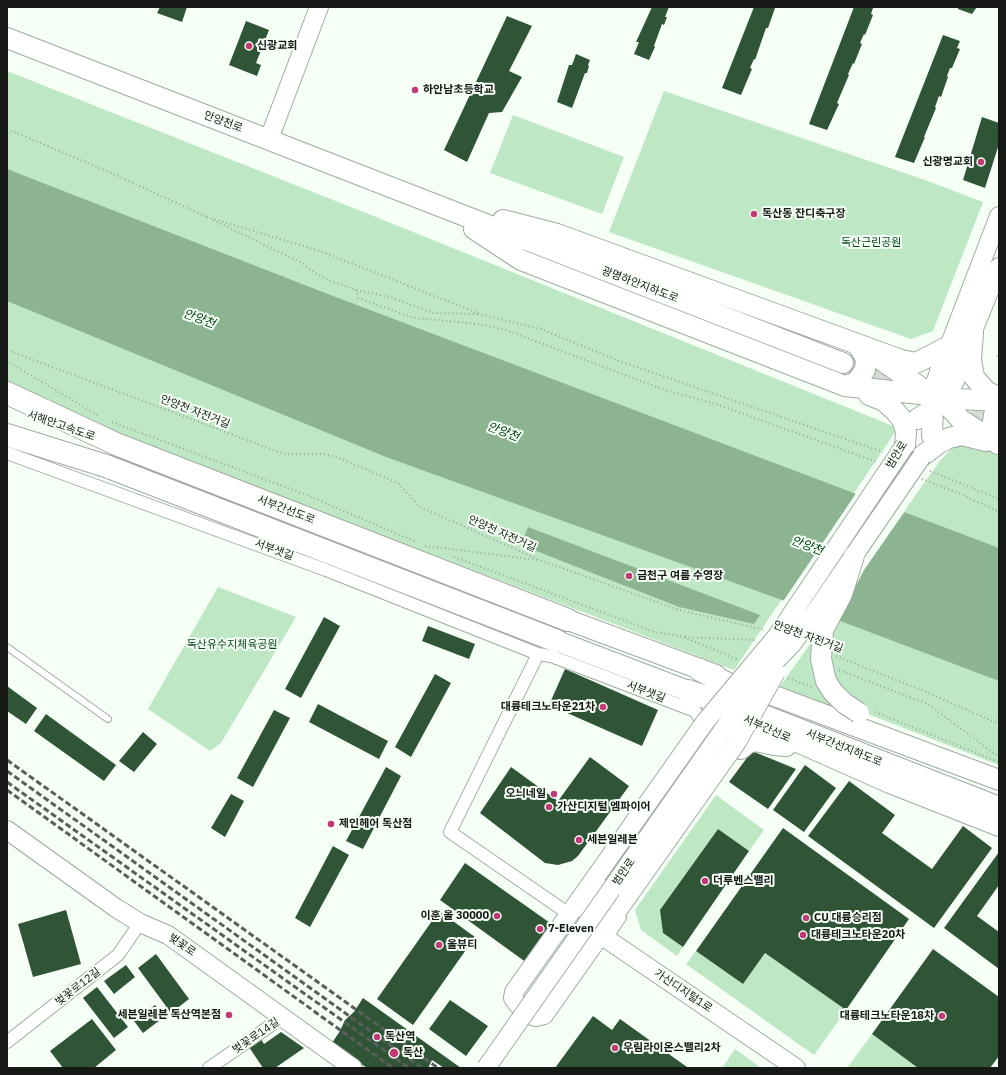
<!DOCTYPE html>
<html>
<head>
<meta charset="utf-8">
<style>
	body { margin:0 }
	#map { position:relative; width:1006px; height:1075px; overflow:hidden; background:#f5fff6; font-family:"IBM Plex Sans",sans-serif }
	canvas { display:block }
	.frame { position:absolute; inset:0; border:8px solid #161916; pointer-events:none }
</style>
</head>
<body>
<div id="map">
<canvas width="1006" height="1075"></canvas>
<div class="frame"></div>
</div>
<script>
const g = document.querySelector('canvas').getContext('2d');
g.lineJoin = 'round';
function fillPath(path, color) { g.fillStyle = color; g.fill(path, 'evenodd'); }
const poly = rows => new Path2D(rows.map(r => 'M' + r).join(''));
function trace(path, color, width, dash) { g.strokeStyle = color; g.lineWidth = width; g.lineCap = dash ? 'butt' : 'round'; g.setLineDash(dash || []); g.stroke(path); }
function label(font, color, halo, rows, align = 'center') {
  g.font = font + ' "IBM Plex Sans","Noto Sans KR",sans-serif'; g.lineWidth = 4; g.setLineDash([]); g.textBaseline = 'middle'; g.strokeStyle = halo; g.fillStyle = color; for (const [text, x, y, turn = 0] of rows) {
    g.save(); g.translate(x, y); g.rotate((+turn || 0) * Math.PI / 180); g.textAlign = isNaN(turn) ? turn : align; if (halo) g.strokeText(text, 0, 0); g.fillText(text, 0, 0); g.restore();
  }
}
const green = poly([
	[7,71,371,215,898,428,734,670,95,425,7,388],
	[664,91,928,181,983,202,933,331,911,339,609,232],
	[513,115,624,157,602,214,490,173],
	[967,443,999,455,999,765,860,711,832,703,829,710,776,692,939,462,952,448],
	[218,587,296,617,221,743,210,751,148,709],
	[716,795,764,830,749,851,718,829,660,910,663,933,683,947,677,956,641,930,635,910],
	[696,951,743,984,765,953,846,1010,814,1055,686,964],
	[872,1034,918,1068,847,1068],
	[735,1049,761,1068,722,1068]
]);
const water = poly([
	[7,169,333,296,999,548,999,681,851,625,386,457,7,301],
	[528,527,760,615,754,624,679,607,521,545]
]);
const pier = poly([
	[857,492,905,511,864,570,837,622,782,603]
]);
const building = poly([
	[160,7,187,7,182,22,157,13],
	[652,7,669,7,665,17,667,17,664,25,662,24,654,46,655,47,649,60,634,54,639,42,636,42],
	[754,7,775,8,768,28,766,28,755,60,754,59,750,68,752,69,741,95,722,88],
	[854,7,873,8,871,14,873,15,865,35,864,34,860,43,862,44,854,64,853,63,848,74,849,75,837,103,839,104,827,130,809,124],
	[958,7,977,7,972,14,958,9],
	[507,16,532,26,509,71,522,77,502,112,489,113,467,162,444,150],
	[246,21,269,30,256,63,261,65,257,76,229,65],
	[943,35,960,41,957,48,960,49,952,68,950,68,947,76,948,77,941,97,939,96,935,107,936,108,924,137,925,137,914,163,895,157],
	[576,54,590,60,588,65,589,66,587,73,585,73,572,108,557,102,569,65,572,65],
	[982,117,999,123,999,144,985,188,963,180],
	[324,617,340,626,301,698,285,689],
	[428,626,475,644,469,659,422,641],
	[565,669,658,710,642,746,549,705],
	[435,674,451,683,411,757,395,747],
	[7,686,37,708,26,724,7,711],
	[318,704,388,741,379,759,309,722],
	[274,710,290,718,253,787,237,778],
	[46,714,116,765,104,781,34,731],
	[143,732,157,744,134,772,119,761],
	[752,751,796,769,768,809,729,782],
	[590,757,629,786,578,856,572,861,558,865,545,863,480,813,511,767,558,801],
	[805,765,836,788,804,832,773,810],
	[386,767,401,776,363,849,346,841],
	[849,781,895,815,882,833,932,869,963,826,992,848,934,928,808,836],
	[231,794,244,801,225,837,211,828],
	[783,828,909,919,846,1010,765,953,743,984,696,951],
	[718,829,749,851,683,947,663,933,660,910],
	[333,846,349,855,310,927,295,918],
	[999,852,999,885,977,916,999,932,999,969,944,928],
	[465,863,553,925,527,963,440,900],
	[66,910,81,964,33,977,18,924],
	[439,911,475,937,413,1025,377,999],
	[933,949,999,997,999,1056,990,1068,918,1068,872,1034],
	[156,954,189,999,171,1013,138,968],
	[126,965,135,977,114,994,104,981],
	[97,987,128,1027,114,1038,83,998],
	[363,998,461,1068,444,1068,432,1060,428,1068,367,1068,332,1043,340,1031,345,1020,354,1012],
	[450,1000,488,1026,466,1056,429,1029],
	[155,1005,164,1017,143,1033,134,1021],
	[593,1016,612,1030,620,1019,687,1067,686,1068,555,1068],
	[92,1019,116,1050,94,1068,63,1068,50,1051],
	[281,1032,304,1048,275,1068,263,1068,249,1047,261,1039,264,1044]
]);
const primaryTunnel = poly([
	[843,363,916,390],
	[944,400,999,420]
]);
const path = poly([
	[7,129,107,171,207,217],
	[207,217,320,251,483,315,541,329,619,361,883,452],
	[213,220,302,263,315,273,331,281,356,290,390,297,433,313,480,314],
	[356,290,358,298,414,318,479,324,506,330,665,390,716,404,877,462],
	[7,350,284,454,324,454,339,458,398,483,420,507,540,560,679,610,765,630],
	[999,352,997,357,999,357],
	[7,361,99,416],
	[112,422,304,494,416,542],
	[930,471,999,499],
	[922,479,963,495,999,512],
	[425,546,537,560],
	[454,557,655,632,681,636,739,660],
	[685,637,754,640],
	[836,656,924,691,999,724],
	[839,670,928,704,999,757],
	[788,678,812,687],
	[875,712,999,762]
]);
const lane = poly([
	[7,647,108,719],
	[583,922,582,915,590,901,710,733],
	[611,939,613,933,623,918]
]);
const street = poly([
	[7,453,326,570,538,654,551,656,695,711,710,733,741,749],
	[538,654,450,832,569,914],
	[7,1042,118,955,140,923],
	[209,1068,283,1017]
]);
const secondary = poly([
	[269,139,319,7],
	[935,383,999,216],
	[950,393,964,353,999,267],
	[7,830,116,908,140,923,168,935,353,1068],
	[597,875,514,992,513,998,518,1005,532,1016,536,1017,544,1015,628,896],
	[592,929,796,1068]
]);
const primary = poly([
	[7,38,843,363],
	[503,220,557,234,901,360,916,363,951,345],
	[474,229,521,260,845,386,929,395,943,389,955,379],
	[973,333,971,360,974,377,987,392,999,397],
	[880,359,923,389,929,395,933,406,932,436],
	[940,371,944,395,950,408,960,419,998,444],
	[845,386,856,383,865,370,866,358,857,344],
	[869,395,884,401,896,412,903,421,906,432,905,445],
	[917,419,938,406,958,399,999,401],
	[998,444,993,422,994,415,999,408],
	[922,456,939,443,949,438,962,435,986,441],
	[568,620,716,675],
	[557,641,688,691,702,697],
	[748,686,999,780],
	[739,716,890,783,999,826],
	[741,749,748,743,756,741,774,745,786,746]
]);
const highway = poly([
	[7,393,116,444,568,620],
	[7,435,106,466,557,641],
	[700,670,752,696],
	[688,691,771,719,999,808]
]);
const rail = poly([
	[7,760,438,1068],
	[7,771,422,1068],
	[7,782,409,1068],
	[7,790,393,1068]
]);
const secondaryBridge = poly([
	[772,647,777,636,905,445],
	[597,875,705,722,777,636],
	[628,896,737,742,776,672],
	[486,1068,761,676,792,644,818,608,922,456]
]);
const primaryBridge = poly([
	[854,556,842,594,823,630,821,659,826,681,833,692,844,703,859,713]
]);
const markers = [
	[249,46,4,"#c23975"],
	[415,90,4,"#c23975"],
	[981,162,4,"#c23975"],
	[754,214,4,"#c23975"],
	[629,576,4,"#c23975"],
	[603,707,4,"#c23975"],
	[554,794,4,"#c23975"],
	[549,807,4,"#c23975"],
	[331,824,4,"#c23975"],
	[579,840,4,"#c23975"],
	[705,881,4,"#c23975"],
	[497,916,4,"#c23975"],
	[806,918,4,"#c23975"],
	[540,929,4,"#c23975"],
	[803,935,4,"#c23975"],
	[439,945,4,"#c23975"],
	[229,1015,4,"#c23975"],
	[942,1016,4,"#c23975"],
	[377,1037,4,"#c23975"],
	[615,1048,4,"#c23975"],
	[394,1053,5,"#c23975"]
];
const poiNames = [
	["신광교회",257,46],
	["하안남초등학교",423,90],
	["신광명교회",973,162,"right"],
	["독산동 잔디축구장",762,214],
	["금천구 여름 수영장",637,576],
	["대륭테크노타운21차",595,707,"right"],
	["오늬네일",546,794,"right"],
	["가산디지털 엠파이어",557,807],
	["제인헤어 독산점",339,824],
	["세븐일레븐",587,840],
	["더루벤스밸리",713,881],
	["이훈 올 30000",489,916,"right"],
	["CU 대륭승리점",814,918],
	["7-Eleven",548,929],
	["대륭테크노타운20차",811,935],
	["올뷰티",447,945],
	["세븐일레븐 독산역본점",221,1015,"right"],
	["대륭테크노타운18차",934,1016,"right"],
	["독산역",385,1037],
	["우림라이온스밸리2차",623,1048],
	["독산",403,1053]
];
const streetNames = [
	["안양천로",223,122,20],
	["광명하안지하도로",640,285,21],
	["안양천 자전거길",195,412,21],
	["서해안고속도로",61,426,19],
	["범안로",897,455,-58],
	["서부간선도로",286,510,21],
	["안양천 자전거길",502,534,24],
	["서부샛길",274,550,20],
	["안양천 자전거길",808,637,20],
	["서부샛길",646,692,21],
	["서부간선로",767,729,24],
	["서부간선지하도로",844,748,22],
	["범안로",624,872,-55],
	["벚꽃로",182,945,35],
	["벚꽃로12길",78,987,-38],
	["가산디지털1로",683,991,34],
	["벚꽃로14길",256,1036,-34]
];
const parkNames = [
	["독산근린공원",871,243],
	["독산유수지체육공원",232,645]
];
const waterNames = [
	["안양천",199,319,20],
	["안양천",503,432,20],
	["안양천",807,546,20]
];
fillPath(green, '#bee7c3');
fillPath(water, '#8cb491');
fillPath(pier, '#f5fff6');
fillPath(building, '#2f5536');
trace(primaryTunnel, '#d4dcd4', 20, [20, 10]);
trace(lane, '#a1aaa2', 8);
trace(street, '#a1aaa2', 14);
trace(secondary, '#a1aaa2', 20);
trace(primary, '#a1aaa2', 22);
trace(highway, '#a1aaa2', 24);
trace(path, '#9ca49d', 2, [1, 3]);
trace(lane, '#fff', 6);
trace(street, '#fff', 12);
trace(secondary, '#fff', 18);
trace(primary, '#fff', 20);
trace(highway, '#fff', 22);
trace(rail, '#5a5f5a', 3, [6, 3]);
trace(secondaryBridge, '#a1aaa2', 20, []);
trace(primaryBridge, '#a1aaa2', 22, []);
trace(secondaryBridge, '#fff', 18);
trace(primaryBridge, '#fff', 20);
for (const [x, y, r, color] of markers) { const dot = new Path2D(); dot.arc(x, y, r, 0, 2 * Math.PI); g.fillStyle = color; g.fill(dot); trace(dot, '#f5fff6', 1.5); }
label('bold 11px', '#161916', '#f5fff6', poiNames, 'left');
label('11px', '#161916', '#f5fff6', streetNames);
label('11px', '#0a4b1d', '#f5fff6', parkNames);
label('italic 12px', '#004114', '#f5fff6', waterNames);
</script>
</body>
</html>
